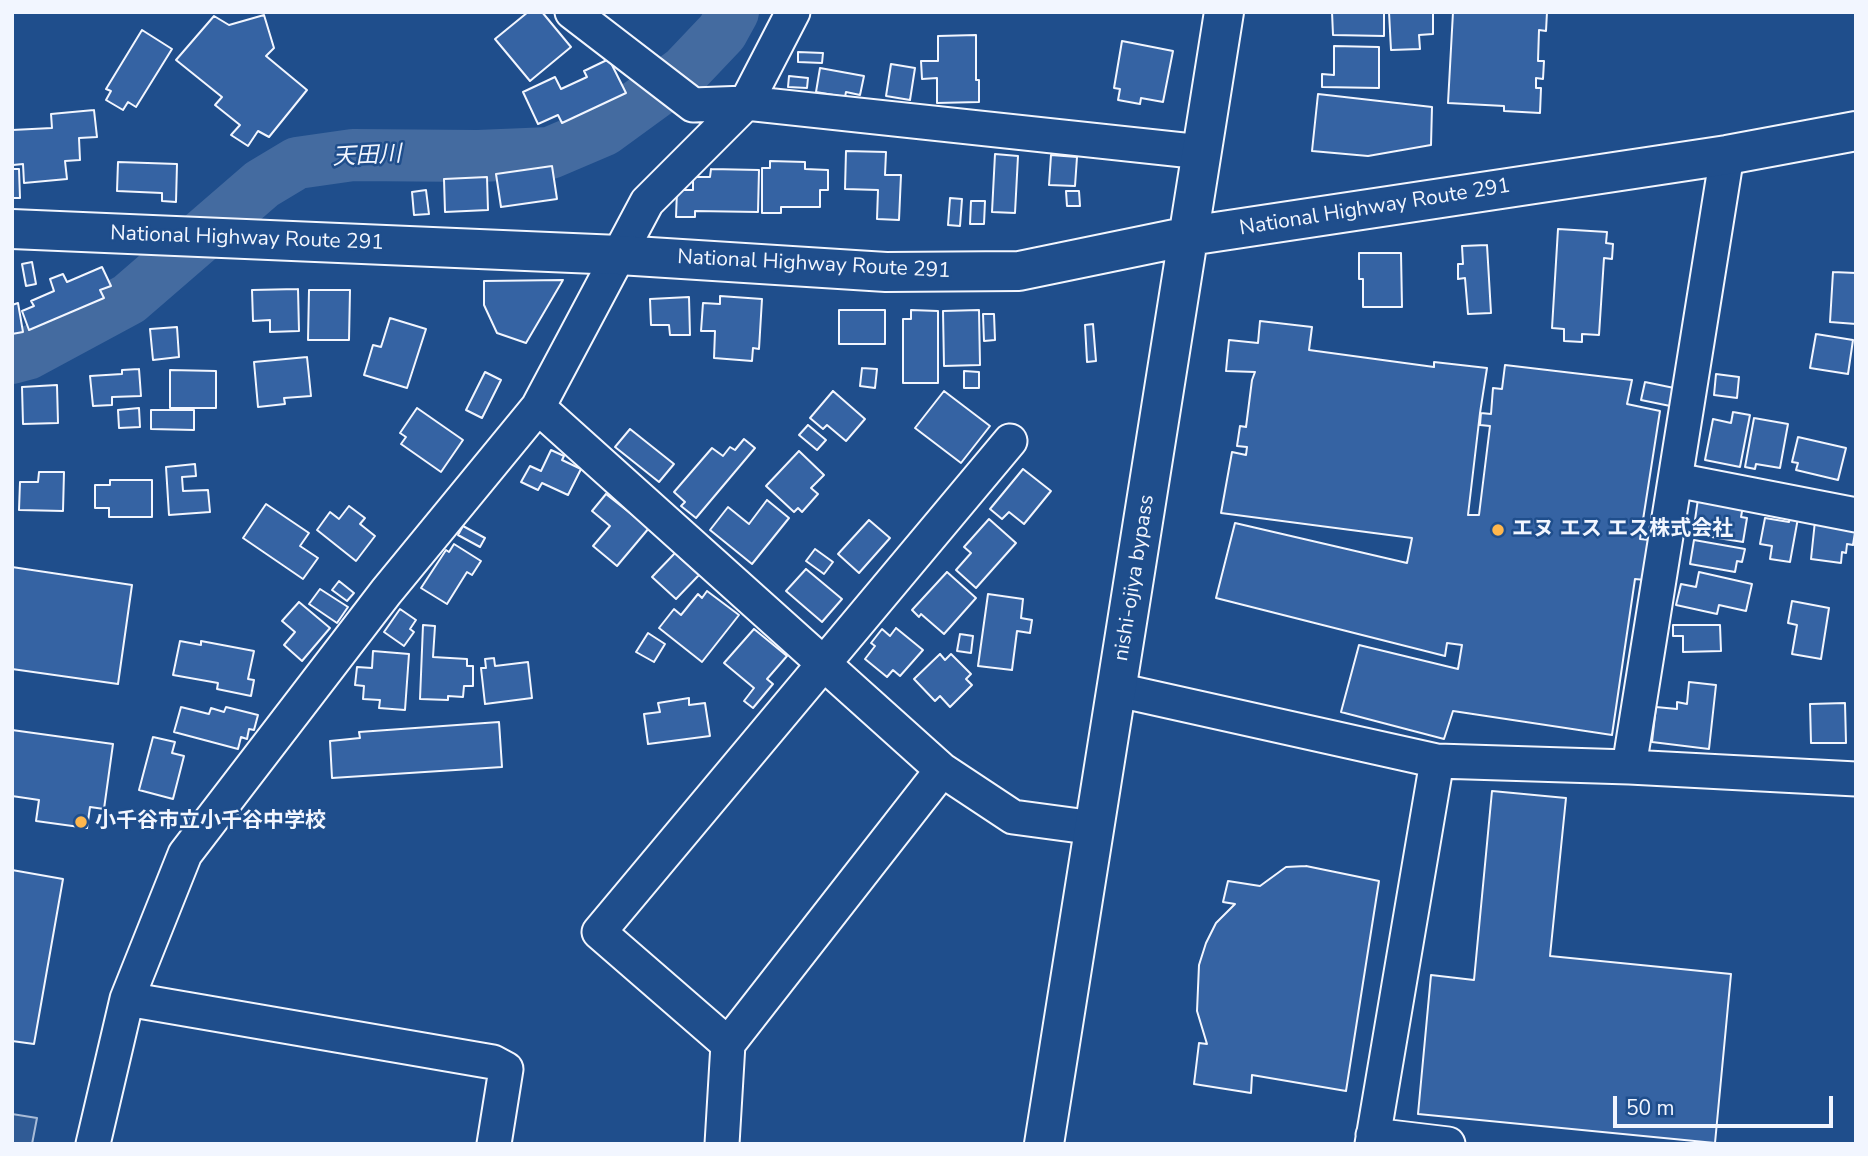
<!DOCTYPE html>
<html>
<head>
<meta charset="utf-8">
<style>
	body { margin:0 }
	#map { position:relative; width:1868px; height:1156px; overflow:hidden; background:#1f4e8c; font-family:"Nunito Sans",sans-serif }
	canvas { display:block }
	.frame { position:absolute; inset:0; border:14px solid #f2f6ff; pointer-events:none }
	.scale { position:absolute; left:1613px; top:1096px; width:220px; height:32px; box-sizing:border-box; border:4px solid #f2f6ff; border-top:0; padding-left:9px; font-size:21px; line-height:24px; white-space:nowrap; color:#f2f6ff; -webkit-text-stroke:5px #1f4e8c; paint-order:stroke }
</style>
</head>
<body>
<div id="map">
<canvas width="1868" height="1156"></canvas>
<div class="frame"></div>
<div class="scale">50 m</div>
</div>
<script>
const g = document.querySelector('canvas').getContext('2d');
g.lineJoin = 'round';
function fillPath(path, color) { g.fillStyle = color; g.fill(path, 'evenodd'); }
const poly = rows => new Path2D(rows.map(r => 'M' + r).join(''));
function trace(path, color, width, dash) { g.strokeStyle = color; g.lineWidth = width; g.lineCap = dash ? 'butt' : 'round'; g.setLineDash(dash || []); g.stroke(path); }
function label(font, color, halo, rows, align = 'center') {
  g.font = font + ' "Nunito Sans","Noto Sans JP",sans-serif'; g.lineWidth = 5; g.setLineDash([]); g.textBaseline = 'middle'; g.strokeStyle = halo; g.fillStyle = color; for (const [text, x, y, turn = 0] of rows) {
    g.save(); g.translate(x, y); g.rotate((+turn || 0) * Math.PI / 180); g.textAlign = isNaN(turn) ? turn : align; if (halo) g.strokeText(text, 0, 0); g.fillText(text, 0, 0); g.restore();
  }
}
const built = poly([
	[12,1114,37,1118,32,1144,12,1144,12,1114]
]);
const river = poly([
	[12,358,27,354,129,299,262,184,297,163,353,155,478,156,550,153,604,130,685,71,722,32,733,12]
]);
const building = poly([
	[528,12,542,12,571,47,530,81,495,39,528,12],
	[1332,12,1384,12,1384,36,1333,35,1332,12],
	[1389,12,1433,12,1433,34,1419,35,1420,49,1391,50,1389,12],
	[1453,12,1547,12,1546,31,1539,30,1538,61,1544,61,1543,79,1536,78,1536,88,1541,88,1540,113,1504,111,1504,106,1448,103,1453,12],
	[264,15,274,48,266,56,307,90,269,137,258,131,248,146,231,135,240,125,215,105,222,97,176,60,214,16,229,25,264,15],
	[142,30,172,49,136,107,128,102,123,110,106,100,111,91,106,89,142,30],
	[976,35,976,80,979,80,979,102,937,103,937,78,922,79,921,61,938,61,938,36,976,35],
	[1122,41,1173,51,1163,102,1141,98,1140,104,1118,100,1120,89,1114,88,1122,41],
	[1334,46,1379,47,1379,88,1322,87,1322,74,1334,75,1334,46],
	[798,52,823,53,822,63,798,62,798,52],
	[609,59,626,93,562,123,558,115,538,124,523,92,555,77,561,89,587,77,584,71,609,59],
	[891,64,915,68,910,100,886,96,891,64],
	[820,68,864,76,860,95,846,92,845,97,816,92,820,68],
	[789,76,808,78,807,88,788,87,789,76],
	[1318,94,1432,107,1431,145,1368,156,1312,151,1318,94],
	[94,110,97,137,79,138,80,160,65,161,67,179,24,183,23,164,13,165,12,130,52,128,51,114,94,110],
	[846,151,886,152,885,175,901,175,899,220,877,219,878,190,845,189,846,151],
	[995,154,1018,156,1015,213,992,212,995,154],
	[1051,155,1077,157,1075,186,1049,185,1051,155],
	[770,161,805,162,805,169,828,170,828,190,820,190,820,207,781,207,781,213,762,213,762,168,770,168,770,161],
	[118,162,177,164,176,202,162,201,162,193,117,191,118,162],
	[552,166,557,199,501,207,496,174,552,166],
	[12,169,19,169,20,198,12,198,12,169],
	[711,169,759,170,758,212,695,211,695,217,676,217,677,190,693,190,693,177,710,177,711,169],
	[487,177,488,210,445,212,444,179,487,177],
	[426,190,429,214,414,215,412,192,426,190],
	[1066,191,1079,191,1080,206,1067,206,1066,191],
	[950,198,962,199,960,226,948,225,950,198],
	[971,201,985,201,984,224,970,224,971,201],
	[1558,229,1607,232,1606,243,1613,244,1612,259,1604,258,1599,335,1582,334,1582,342,1564,341,1564,329,1552,328,1558,229],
	[1487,245,1491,313,1468,314,1465,278,1458,279,1458,264,1463,264,1462,246,1487,245],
	[1359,253,1401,253,1402,307,1363,307,1363,279,1359,279,1359,253],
	[32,262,36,284,26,286,22,264,32,262],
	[102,267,111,286,100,290,104,298,29,330,22,311,34,306,31,301,54,291,50,279,63,274,67,282,102,267],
	[1833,272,1856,273,1856,324,1830,322,1833,272],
	[563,280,526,343,497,333,484,305,484,281,563,280],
	[298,289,299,331,270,332,270,320,253,321,252,290,298,289],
	[309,290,350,290,349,340,308,340,309,290],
	[720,296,762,299,759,349,753,348,752,361,714,358,715,331,701,331,703,303,720,304,720,296],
	[689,297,690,335,670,335,669,325,651,325,650,299,689,297],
	[18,303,23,332,12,334,12,305,18,303],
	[839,310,885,310,885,344,839,344,839,310],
	[911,310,938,311,938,383,903,383,903,319,911,319,911,310],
	[979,310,980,365,944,366,943,311,979,310],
	[983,314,994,314,995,340,984,341,983,314],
	[390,318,426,329,407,388,364,375,373,345,381,347,390,318],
	[1260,321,1312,327,1309,350,1434,367,1434,362,1487,368,1480,413,1468,515,1479,515,1490,426,1480,425,1481,413,1491,414,1493,388,1502,389,1505,365,1632,380,1627,404,1660,411,1640,539,1650,540,1645,580,1635,579,1612,735,1453,711,1444,739,1341,712,1359,645,1458,669,1462,645,1447,643,1445,656,1216,598,1235,523,1407,563,1412,538,1221,513,1232,452,1246,455,1247,447,1237,446,1240,426,1246,427,1252,380,1255,372,1226,371,1229,340,1258,343,1260,321],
	[1093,324,1096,361,1087,362,1085,325,1093,324],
	[177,327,179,357,153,360,150,329,177,327],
	[1816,334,1853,340,1848,374,1810,368,1816,334],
	[307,357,311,396,284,398,285,404,258,407,254,362,307,357],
	[862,368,877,369,875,388,860,386,862,368],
	[139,369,141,396,112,397,112,405,93,406,90,376,122,374,122,370,139,369],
	[170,370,216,371,216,408,170,408,170,370],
	[964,371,979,372,979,388,964,388,964,371],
	[485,372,501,380,482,418,466,410,485,372],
	[1716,374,1739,377,1737,398,1714,395,1716,374],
	[1645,382,1679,389,1675,407,1641,400,1645,382],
	[57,385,58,423,23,424,22,387,57,385],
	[833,391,865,419,846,441,827,425,823,429,810,418,833,391],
	[944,391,990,426,961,463,915,428,944,391],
	[139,408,140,427,119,428,118,410,139,408],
	[417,408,463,440,441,472,401,444,406,437,400,433,417,408],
	[151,410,194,410,194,430,151,429,151,410],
	[1733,412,1750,415,1740,467,1705,460,1713,419,1731,423,1733,412],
	[1754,418,1788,424,1780,468,1756,464,1755,469,1745,467,1754,418],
	[808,425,826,440,817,450,799,435,808,425],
	[630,429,674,464,659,482,615,447,630,429],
	[1798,437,1846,448,1838,480,1796,470,1798,463,1792,462,1798,437],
	[744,439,755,448,696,518,681,506,685,502,674,492,712,448,723,456,730,447,735,450,744,439],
	[551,450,564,456,562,460,581,469,568,495,542,483,538,490,521,482,530,466,541,471,551,450],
	[799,451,824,475,811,488,818,494,802,512,798,508,794,512,766,486,799,451],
	[195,464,196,476,182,477,183,491,208,490,210,512,169,515,166,467,195,464],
	[1023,469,1051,491,1024,524,1009,512,1002,519,990,509,1023,469],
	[39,472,64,472,63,511,19,510,20,482,38,482,39,472],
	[110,480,152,480,152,517,109,517,109,508,95,508,95,485,110,485,110,480],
	[606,494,649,528,617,566,593,546,610,526,592,511,606,494],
	[1698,499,1743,506,1741,517,1747,518,1743,542,1693,534,1698,499],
	[767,500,789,518,752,564,710,530,728,507,749,524,767,500],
	[266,504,309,533,300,546,318,558,303,579,243,538,266,504],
	[349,506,365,518,360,524,375,536,356,561,317,530,330,512,339,519,349,506],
	[1790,517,1798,518,1790,562,1770,559,1772,546,1760,544,1765,518,1789,522,1790,517],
	[989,519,1016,543,976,588,956,570,971,553,964,547,989,519],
	[869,520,890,538,859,573,838,554,869,520],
	[1815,521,1856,526,1853,545,1847,544,1846,553,1842,552,1841,563,1811,559,1815,521],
	[463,526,485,538,480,547,458,535,463,526],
	[1694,540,1745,549,1742,562,1737,561,1735,572,1690,564,1694,540],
	[454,544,481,561,472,575,467,572,447,604,421,588,446,550,449,552,454,544],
	[815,549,833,562,824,574,806,561,815,549],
	[675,553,699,575,676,599,652,577,675,553],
	[12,567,132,585,118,684,12,669,12,567],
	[806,569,842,599,822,622,786,591,806,569],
	[947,572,976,598,944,634,921,614,919,617,912,610,947,572],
	[1699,572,1752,584,1746,611,1719,605,1717,614,1676,605,1681,584,1696,587,1699,572],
	[339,581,354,593,347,601,332,590,339,581],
	[320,589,348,607,337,623,309,604,320,589],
	[707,591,739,615,702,662,659,628,674,609,681,615,698,594,702,598,707,591],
	[988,594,1023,599,1021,618,1032,620,1030,633,1017,631,1012,670,978,666,988,594],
	[1792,601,1829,608,1821,659,1792,654,1797,625,1788,623,1792,601],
	[299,602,330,628,302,661,284,645,295,632,282,621,299,602],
	[400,609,416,620,410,629,414,632,404,646,384,632,400,609],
	[423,625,435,626,433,657,467,659,467,666,473,666,473,686,464,686,463,697,448,696,448,700,420,699,423,625],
	[1673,625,1720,625,1721,651,1683,652,1683,636,1673,636,1673,625],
	[896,628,923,650,900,676,893,670,887,677,865,659,875,646,871,643,882,629,890,636,896,628],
	[754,629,787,656,767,679,773,684,753,708,744,701,754,688,724,663,754,629],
	[648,633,665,644,654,662,636,652,648,633],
	[960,634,973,636,971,653,957,651,960,634],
	[180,641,201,645,201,641,254,651,248,679,254,680,251,696,217,689,218,683,173,675,180,641],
	[373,651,409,654,405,710,379,708,380,700,363,699,364,686,355,685,357,667,372,668,373,651],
	[940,654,945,660,951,654,971,674,966,679,972,685,950,707,940,696,935,701,914,679,940,654],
	[494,658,495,666,528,662,532,698,485,704,481,668,486,668,485,659,494,658],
	[1689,682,1716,685,1709,749,1652,742,1656,707,1677,709,1677,702,1687,704,1689,682],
	[689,698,689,705,705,703,710,736,648,744,644,714,660,712,658,703,689,698],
	[1845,703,1846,743,1811,743,1810,704,1845,703],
	[181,707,209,714,211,708,224,712,226,707,258,715,254,730,249,729,247,739,241,737,238,749,174,732,181,707],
	[499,722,502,767,332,778,330,741,360,738,359,732,499,722],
	[12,730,113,744,104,809,90,807,87,828,36,821,39,800,12,796,12,730],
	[153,737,175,742,172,753,184,756,173,799,139,790,153,737],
	[1492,791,1566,798,1550,956,1731,974,1715,1143,1418,1114,1431,975,1474,980,1492,791],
	[1306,866,1379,881,1346,1091,1252,1075,1251,1093,1194,1084,1199,1043,1207,1044,1197,1011,1199,965,1206,943,1216,923,1235,904,1223,902,1228,881,1260,886,1286,867,1306,866],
	[12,870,63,879,34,1044,12,1041,12,870]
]);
const minor = poly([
	[572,12,693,105,746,103,1202,152],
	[538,407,942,770,1013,817,1095,828],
	[1676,480,1856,515],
	[1118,690,1437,761,1629,767,1856,779],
	[1629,767,1727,155],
	[127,999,493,1062,506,1069,494,1144],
	[728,1044,599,932,1010,441],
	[1373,1135,1448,1144],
	[93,1144,127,999,185,854,386,592,538,407,647,202,746,103,793,12],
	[722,1144,728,1044,942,770],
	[1372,1144,1437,761]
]);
const highway = poly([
	[12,229,619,255,886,272,1019,271,1189,236,1727,155,1856,131],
	[1044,1144,1224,12]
]);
const markers = [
	[1498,530,7,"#ffb74d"],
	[81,822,7,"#ffb74d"]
];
const streetNames = [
	["National Highway Route 291",1375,208,-9],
	["National Highway Route 291",247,239,2],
	["National Highway Route 291",814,265,3],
	["nishi-ojiya bypass",1135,578,-81]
];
const poiNames = [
	["エヌ エス エス株式会社",1512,530],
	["小千谷市立小千谷中学校",95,822]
];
const waterNames = [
	["天田川",367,157,-3]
];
fillPath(built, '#305b95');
trace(built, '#a8bbd7', 2);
trace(river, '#446ba0', 52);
fillPath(building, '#3563a3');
trace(building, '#f2f6ff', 2);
trace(minor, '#f2f6ff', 37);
trace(highway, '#f2f6ff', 42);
trace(minor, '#1f4e8c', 33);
trace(highway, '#1f4e8c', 38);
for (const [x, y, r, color] of markers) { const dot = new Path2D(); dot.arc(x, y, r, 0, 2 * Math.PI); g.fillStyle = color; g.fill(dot); trace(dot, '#1f4e8c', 2.5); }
label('21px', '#f2f6ff', '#1f4e8c', streetNames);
label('bold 21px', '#f2f6ff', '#1f4e8c', poiNames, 'left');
label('italic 23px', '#f2f6ff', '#1f4e8c', waterNames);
</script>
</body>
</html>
